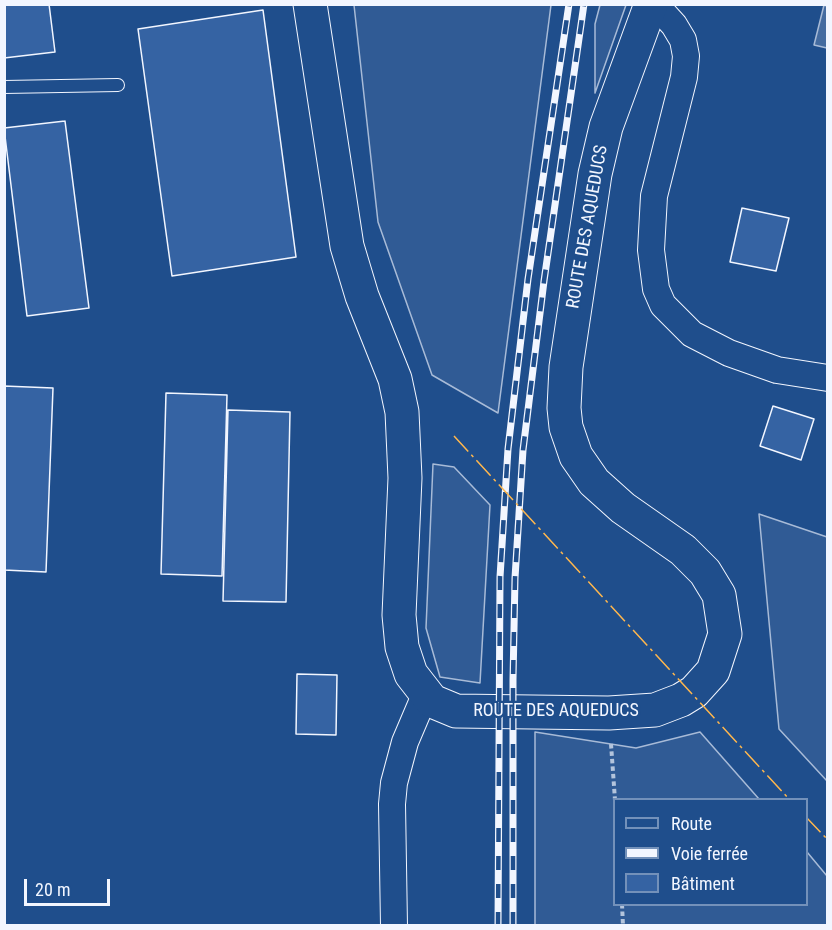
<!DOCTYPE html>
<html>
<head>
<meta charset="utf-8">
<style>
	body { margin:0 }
	#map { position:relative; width:832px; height:930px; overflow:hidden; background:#1f4e8c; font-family:"Roboto Condensed",sans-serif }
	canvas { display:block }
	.frame { position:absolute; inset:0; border:6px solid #f2f6ff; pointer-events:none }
	.legend { position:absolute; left:613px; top:798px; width:195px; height:108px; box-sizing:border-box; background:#1f4e8c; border:2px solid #7391ba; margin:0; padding:8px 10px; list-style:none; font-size:18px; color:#f2f6ff }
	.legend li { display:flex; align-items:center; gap:12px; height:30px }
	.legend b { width:30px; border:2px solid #7391ba }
	.scale { position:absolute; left:24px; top:879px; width:86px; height:27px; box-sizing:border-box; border:3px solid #f2f6ff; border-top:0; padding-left:8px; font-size:18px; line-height:21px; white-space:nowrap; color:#f2f6ff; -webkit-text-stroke:4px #1f4e8c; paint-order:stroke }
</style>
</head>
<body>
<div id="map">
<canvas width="832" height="930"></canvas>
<div class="frame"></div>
<ul class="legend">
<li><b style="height:8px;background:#1f4e8c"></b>Route</li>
<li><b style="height:8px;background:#f2f6ff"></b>Voie ferrée</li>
<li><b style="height:16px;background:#3563a3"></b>Bâtiment</li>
</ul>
<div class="scale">20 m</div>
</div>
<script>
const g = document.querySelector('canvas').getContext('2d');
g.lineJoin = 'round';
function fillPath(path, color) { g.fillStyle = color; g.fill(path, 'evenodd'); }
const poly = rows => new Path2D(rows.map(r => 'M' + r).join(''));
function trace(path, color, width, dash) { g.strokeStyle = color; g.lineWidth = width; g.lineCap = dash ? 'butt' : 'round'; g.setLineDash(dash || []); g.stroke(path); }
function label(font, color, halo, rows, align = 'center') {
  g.font = font + ' "Roboto Condensed",sans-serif'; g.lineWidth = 4.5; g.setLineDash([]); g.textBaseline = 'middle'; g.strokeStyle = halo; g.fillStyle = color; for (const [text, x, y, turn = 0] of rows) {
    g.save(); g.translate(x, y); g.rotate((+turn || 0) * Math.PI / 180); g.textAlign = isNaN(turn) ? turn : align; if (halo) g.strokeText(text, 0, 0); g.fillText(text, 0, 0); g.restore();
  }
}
const built = poly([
	[354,5,551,5,498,413,432,375,378,222,354,5],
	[600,5,626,5,595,93,595,24,600,5],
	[433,464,454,467,490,505,480,683,440,677,426,628,433,464],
	[759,514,827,537,827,781,779,729,759,514],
	[535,732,636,748,700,732,759,799,614,800,614,904,806,904,807,852,827,876,827,925,535,925,535,732]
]);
const water = poly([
	[824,5,827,6,827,48,814,45,824,5]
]);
const building = poly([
	[4,4,49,4,55,52,4,58,4,4],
	[263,10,296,257,172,276,138,29,263,10],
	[65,121,89,308,27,316,4,128,65,121],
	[742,208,789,218,776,271,730,262,742,208],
	[4,386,53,388,46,572,4,570,4,386],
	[166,393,227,395,222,576,161,574,166,393],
	[773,406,814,419,801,460,760,446,773,406],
	[228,410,290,412,286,602,223,601,228,410],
	[297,674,337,675,336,735,296,734,297,674]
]);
const path = poly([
	[611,744,615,800],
	[622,904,623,926]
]);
const lane = poly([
	[4,87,118,85]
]);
const street = poly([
	[650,8,664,14,674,25,683,40,686,56,684,77,654,196,651,250,656,289,663,305,692,334,729,353,777,370,828,378],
	[394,926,392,804,394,783,405,742,425,695]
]);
const secondary = poly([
	[310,4,347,246,362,296,395,379,402,412,405,478,399,615,402,647,411,674,432,701,456,711,609,713,655,710,681,700,694,692,713,671,725,634,719,595,705,572,683,550,623,508,594,482,576,456,566,427,564,408,566,367,595,174,606,127,651,4]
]);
const rail = poly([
	[498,926,500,577,508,449,528,279,569,4],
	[513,926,513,680,515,578,523,450,544,281,584,4]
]);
const power = poly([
	[454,436,790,800],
	[806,817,828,840]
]);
const streetNames = [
	["ROUTE DES AQUEDUCS",588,227,-80],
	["ROUTE DES AQUEDUCS",556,711]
];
fillPath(built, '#305b95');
trace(built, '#a8bbd7', 1.5);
fillPath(water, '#446ba0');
trace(water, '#a8bbd7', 1.5);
fillPath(building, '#3563a3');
trace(building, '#f2f6ff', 1.5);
trace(lane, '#f2f6ff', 14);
trace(street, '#f2f6ff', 28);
trace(secondary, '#f2f6ff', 35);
trace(path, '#b3c4dc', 4, [4.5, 3]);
trace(lane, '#1f4e8c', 12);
trace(street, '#1f4e8c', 26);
trace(secondary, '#1f4e8c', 33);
trace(rail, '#f2f6ff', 7);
trace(rail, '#1f4e8c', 4.5, [14]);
trace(power, '#ffb74d', 1.5, [21, 4.5, 3, 4.5]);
label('18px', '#f2f6ff', '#1f4e8c', streetNames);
</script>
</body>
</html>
